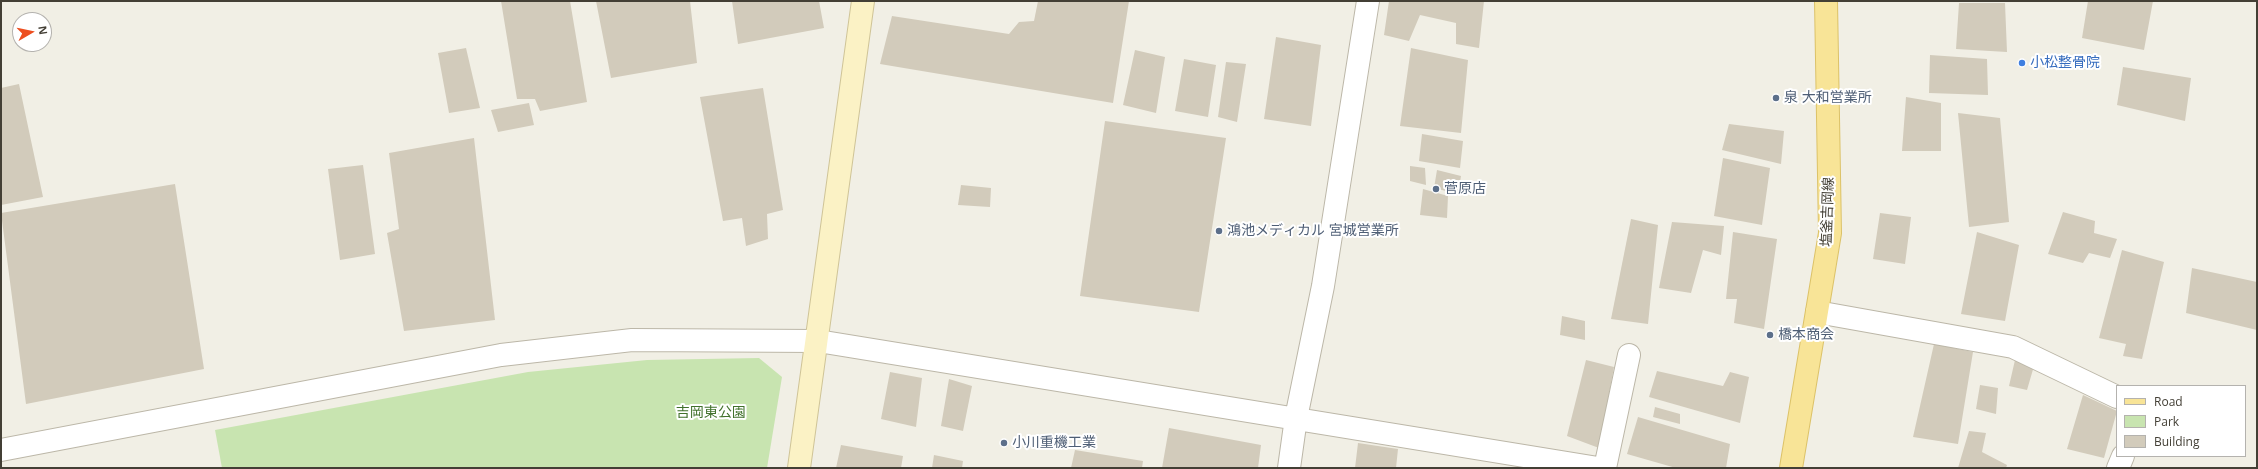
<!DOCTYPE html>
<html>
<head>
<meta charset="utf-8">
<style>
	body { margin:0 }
	#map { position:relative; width:2258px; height:469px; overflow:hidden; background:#f1efe5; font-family:"Open Sans",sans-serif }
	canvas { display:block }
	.frame { position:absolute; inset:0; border:2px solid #433f35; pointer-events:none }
	.legend { position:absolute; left:2116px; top:385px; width:130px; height:72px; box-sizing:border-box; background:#fff; border:1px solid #b4b2ae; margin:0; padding:5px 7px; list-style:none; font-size:12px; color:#433f35 }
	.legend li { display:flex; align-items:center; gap:8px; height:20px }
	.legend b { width:20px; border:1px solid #b4b2ae }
	.north { position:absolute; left:12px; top:12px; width:40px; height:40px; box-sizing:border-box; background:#fff; border:1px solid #b4b2ae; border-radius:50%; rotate:81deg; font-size:11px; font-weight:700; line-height:16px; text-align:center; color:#433f35 }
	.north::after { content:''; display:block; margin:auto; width:14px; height:18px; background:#ed4f20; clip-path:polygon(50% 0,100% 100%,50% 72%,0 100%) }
</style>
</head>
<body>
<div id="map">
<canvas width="2258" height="469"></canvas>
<div class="frame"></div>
<ul class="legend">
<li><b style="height:5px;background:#f8e497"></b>Road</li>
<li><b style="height:11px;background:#c8e4b0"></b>Park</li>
<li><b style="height:11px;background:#d2cbbb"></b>Building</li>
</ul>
<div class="north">N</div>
</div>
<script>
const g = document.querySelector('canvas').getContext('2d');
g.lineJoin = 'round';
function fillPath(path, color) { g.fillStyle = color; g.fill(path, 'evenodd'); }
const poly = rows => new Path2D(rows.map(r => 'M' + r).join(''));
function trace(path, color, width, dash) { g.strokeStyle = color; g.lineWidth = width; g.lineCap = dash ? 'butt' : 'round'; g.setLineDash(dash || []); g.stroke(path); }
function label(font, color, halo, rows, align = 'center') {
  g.font = font + ' "Open Sans","Noto Sans JP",sans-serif'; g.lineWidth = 4; g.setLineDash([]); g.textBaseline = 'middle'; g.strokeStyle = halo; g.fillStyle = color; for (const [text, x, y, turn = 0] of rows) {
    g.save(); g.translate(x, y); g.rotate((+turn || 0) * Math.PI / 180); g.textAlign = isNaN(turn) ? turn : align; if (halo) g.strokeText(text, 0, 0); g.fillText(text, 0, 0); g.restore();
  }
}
const green = poly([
	[759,358,782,377,767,468,222,468,215,430,528,372,647,360]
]);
const building = poly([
	[501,1,570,1,587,102,540,111,535,99,517,99],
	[596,1,690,1,697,63,611,78],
	[732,1,819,1,824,28,738,44],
	[1038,1,1129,1,1113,103,880,64,892,16,1009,34,1019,22,1034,21],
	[1389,1,1484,1,1479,48,1456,44,1456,23,1420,15,1409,41,1384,35],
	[2088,1,2153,1,2144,50,2082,38],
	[1959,3,2005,3,2007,52,1956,49],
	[1276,37,1321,45,1311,126,1264,119],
	[466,48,480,108,449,113,438,53],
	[1411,48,1468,60,1461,133,1400,126],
	[1135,50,1165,57,1156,113,1123,105],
	[1930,55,1987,59,1988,95,1929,93],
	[1184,59,1216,65,1208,117,1175,111],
	[1226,62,1246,64,1237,122,1218,117],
	[2123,67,2191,78,2185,121,2117,105],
	[19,84,43,197,1,205,1,88],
	[763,88,783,210,767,214,768,239,746,246,742,218,723,221,700,97],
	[1906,97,1941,103,1941,151,1902,151],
	[529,103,534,125,498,132,491,110],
	[1958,113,2000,118,2009,222,1969,227],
	[1105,121,1226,138,1199,312,1080,296],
	[1729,124,1784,131,1781,164,1722,150],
	[1422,134,1463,141,1460,168,1419,161],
	[474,138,495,320,404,331,387,233,399,229,389,153],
	[1723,158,1770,168,1762,225,1714,216],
	[363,165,375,254,340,260,328,169],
	[1410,166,1425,168,1426,185,1410,181],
	[1437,170,1461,176,1458,194,1434,188],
	[175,184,204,369,26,404,1,213],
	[961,185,991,188,990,207,958,205],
	[1423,189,1448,196,1447,218,1420,215],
	[2063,212,2095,221,2094,233,2117,239,2110,258,2089,253,2083,263,2048,254],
	[1880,213,1911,217,1905,264,1873,259],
	[1631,219,1658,225,1648,324,1611,319],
	[1672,222,1724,226,1721,255,1703,250,1691,293,1659,288],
	[1733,232,1777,239,1764,329,1734,323,1737,299,1726,299],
	[1977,232,2019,245,2005,321,1961,314],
	[2122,250,2164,262,2142,359,2123,356,2126,344,2099,338],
	[2192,268,2257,282,2257,330,2186,313],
	[1562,316,1585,321,1585,340,1560,335],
	[1934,344,1973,352,1958,444,1913,437],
	[1586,360,1614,367,1599,448,1567,436],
	[2015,360,2034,366,2027,390,2009,386],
	[1657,371,1723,386,1730,372,1749,377,1740,423,1649,397],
	[890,372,922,378,916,427,881,419],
	[949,379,972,386,963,431,941,426],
	[1980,385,1998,388,1996,414,1976,409],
	[2083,395,2117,411,2104,458,2067,449],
	[1655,407,1680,414,1680,424,1653,417],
	[1638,417,1730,444,1726,468,1676,468,1627,454],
	[1169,428,1261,445,1258,468,1162,468],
	[1969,431,1986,433,1982,452,2007,465,2006,468,1958,468],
	[1358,443,1398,449,1396,468,1355,468],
	[841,445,903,456,901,468,836,468],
	[1075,450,1143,461,1142,468,1071,468],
	[934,455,963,461,962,468,932,468]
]);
const street = poly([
	[1817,312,2013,347,2117,397],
	[1,450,501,355,632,340,818,341,1598,468],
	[1289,468,1296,418,1323,286,1368,1],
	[1605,468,1629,355],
	[2118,468,2123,456]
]);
const secondary = poly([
	[799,468,863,1]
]);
const primary = poly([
	[1791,468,1830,233,1826,1]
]);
const markers = [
	[2022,63,4,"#3f7fe0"],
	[1776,98,4,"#5c6f8a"],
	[1436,189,4,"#5c6f8a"],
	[1219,231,4,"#5c6f8a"],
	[1770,335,4,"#5c6f8a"],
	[1004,443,4,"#5c6f8a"]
];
const shopNames = [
	["小松整骨院",2030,63]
];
const serviceNames = [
	["泉 大和営業所",1784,98],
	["菅原店",1444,189],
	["鴻池メディカル 宮城営業所",1227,231],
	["橋本商会",1778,335],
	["小川重機工業",1012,443]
];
const streetNames = [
	["塩釜吉岡線",1828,212,-88]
];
const parkNames = [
	["吉岡東公園",711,413]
];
fillPath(green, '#c8e4b0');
fillPath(building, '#d2cbbb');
trace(street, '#bcb7a8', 24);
trace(secondary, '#cfc497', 24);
trace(primary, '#dcc268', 24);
trace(street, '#fff', 22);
trace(secondary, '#fbf2c5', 22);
trace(primary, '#f8e497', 22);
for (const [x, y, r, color] of markers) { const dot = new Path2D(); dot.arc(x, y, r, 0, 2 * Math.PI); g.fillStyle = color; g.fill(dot); trace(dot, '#fff', 1.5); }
label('14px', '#366cbe', '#fff', shopNames, 'left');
label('14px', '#4e5e75', '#fff', serviceNames, 'left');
label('14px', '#433f35', '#fff', streetNames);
label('14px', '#41712c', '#fff', parkNames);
</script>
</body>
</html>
